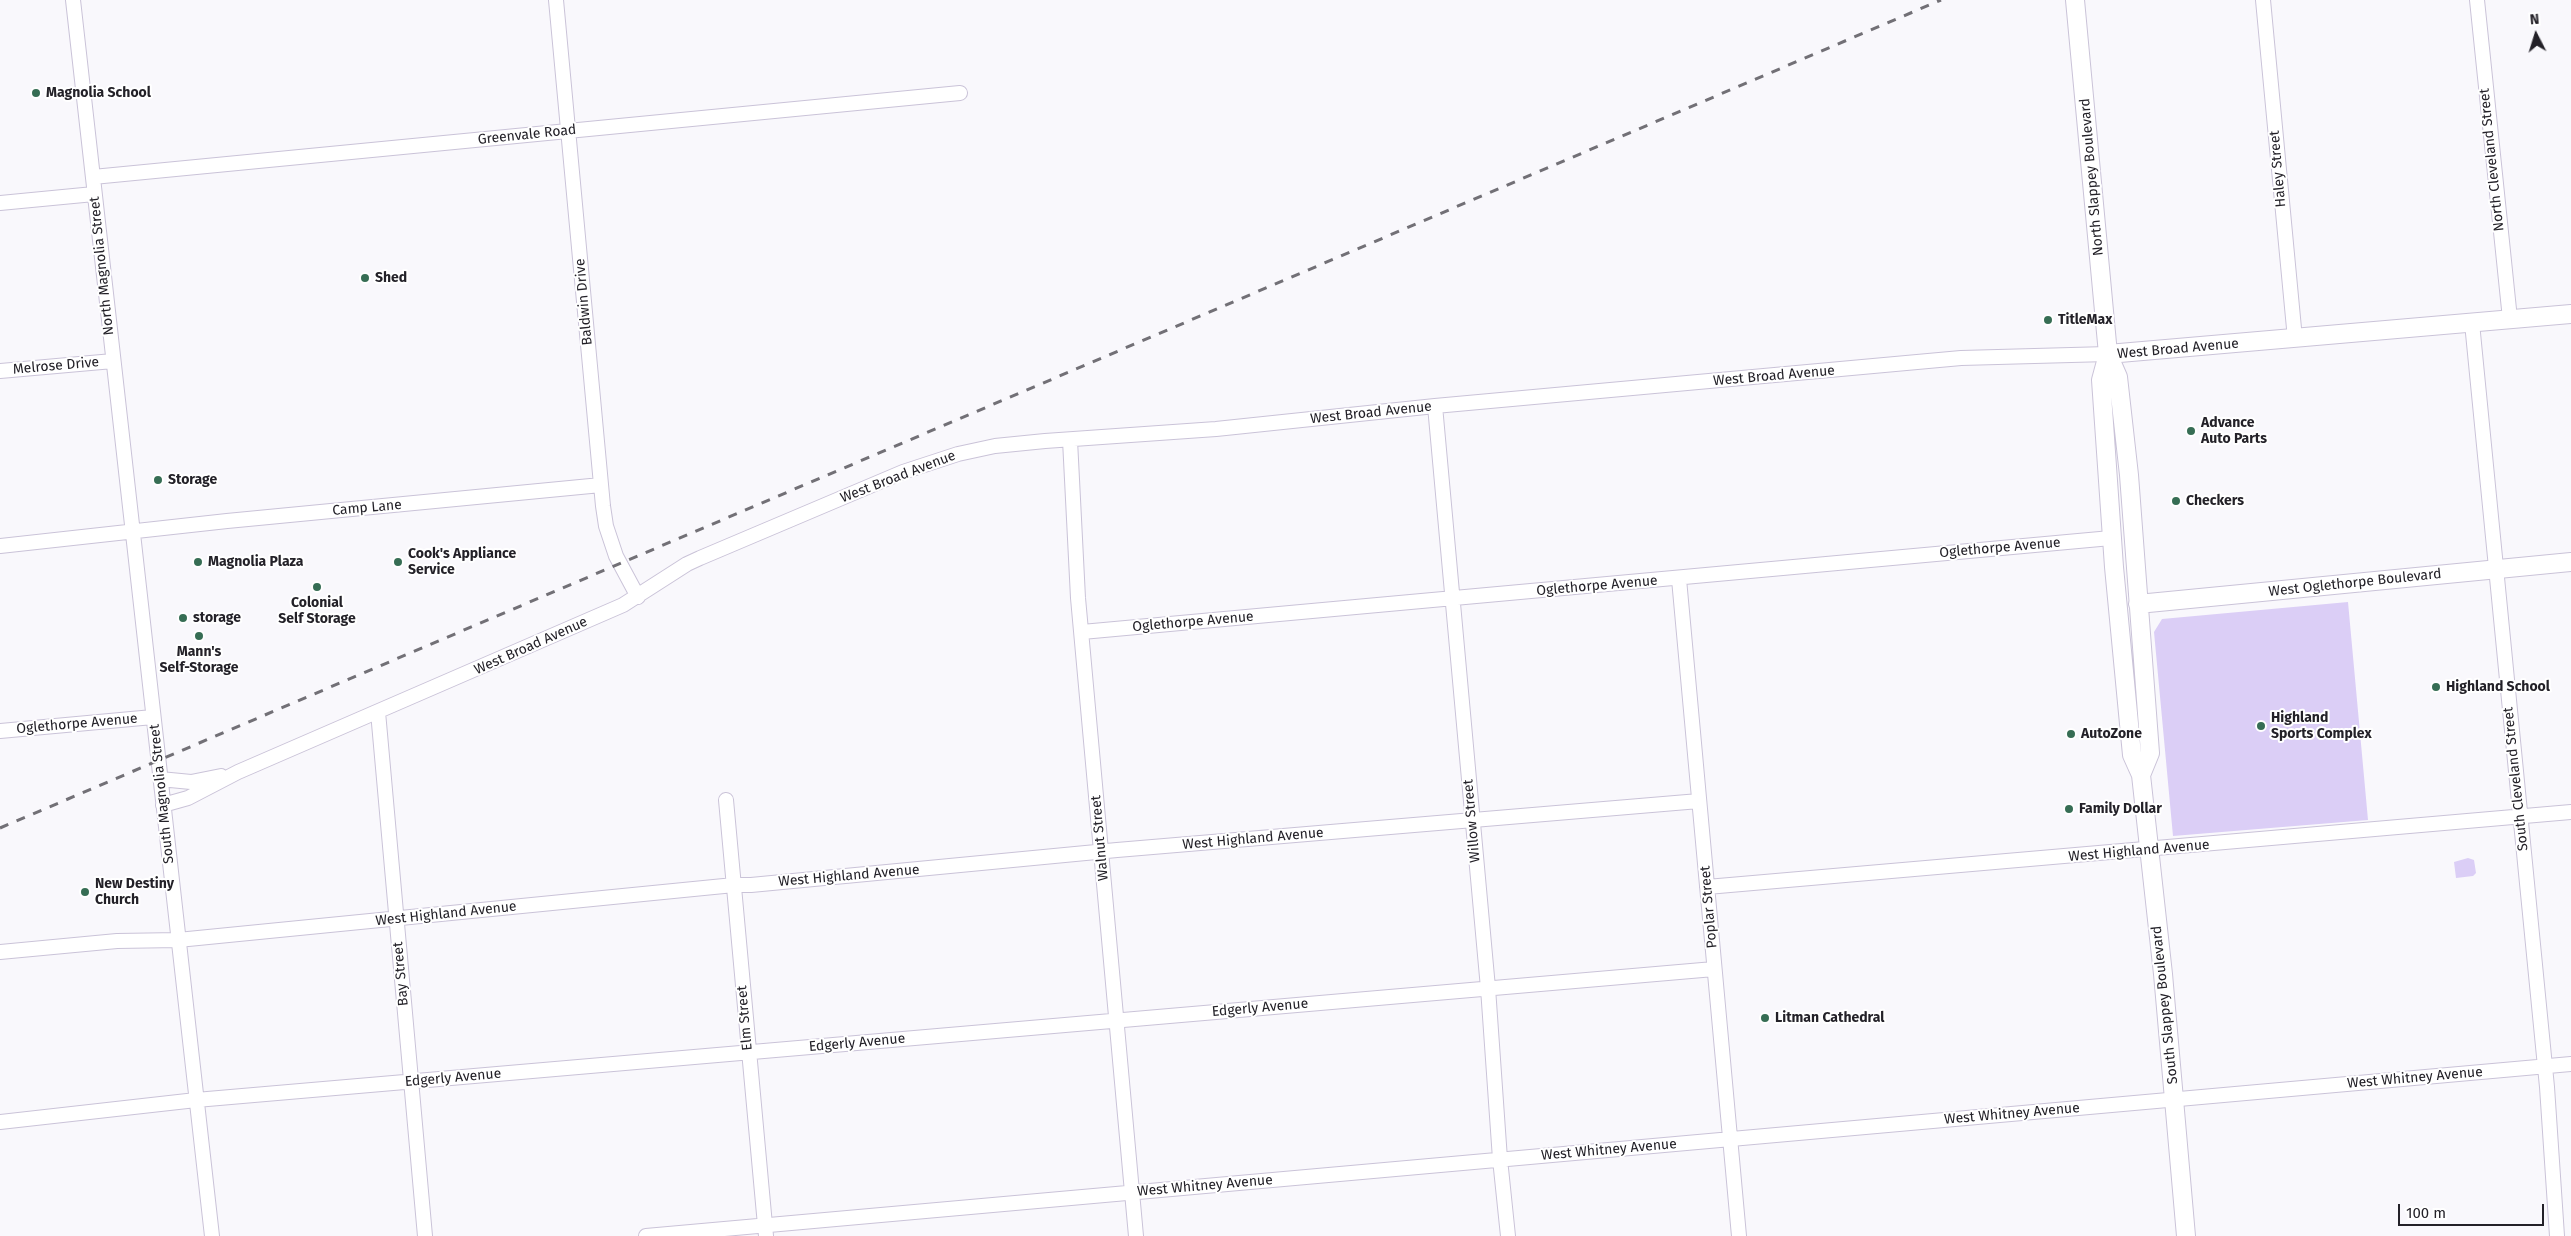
<!DOCTYPE html>
<html>
<head>
<meta charset="utf-8">
<style>
	body { margin:0 }
	#map { position:relative; width:2571px; height:1236px; overflow:hidden; background:#f9f8fc; font-family:"Fira Sans",sans-serif }
	canvas { display:block }
	.north { position:absolute; left:2511px; top:10px; width:50px; height:50px; -webkit-text-stroke:4px #fff; paint-order:stroke; rotate:355deg; font-size:14px; font-weight:700; line-height:20px; text-align:center; color:#232128 }
	.north::after { content:''; display:block; margin:auto; width:18px; height:22px; background:#232128; clip-path:polygon(50% 0,100% 100%,50% 72%,0 100%) }
	.scale { position:absolute; left:2398px; top:1204px; width:146px; height:22px; box-sizing:border-box; border:2px solid #232128; border-top:0; padding-left:6px; font-size:15px; line-height:18px; white-space:nowrap; color:#232128; -webkit-text-stroke:4px #fff; paint-order:stroke }
</style>
</head>
<body>
<div id="map">
<canvas width="2571" height="1236"></canvas>
<div class="north">N</div>
<div class="scale">100 m</div>
</div>
<script>
const g = document.querySelector('canvas').getContext('2d');
g.lineJoin = 'round';
function fillPath(path, color) { g.fillStyle = color; g.fill(path, 'evenodd'); }
const poly = rows => new Path2D(rows.map(r => 'M' + r).join(''));
function trace(path, color, width, dash) { g.strokeStyle = color; g.lineWidth = width; g.lineCap = dash ? 'butt' : 'round'; g.setLineDash(dash || []); g.stroke(path); }
function label(font, color, halo, rows, align = 'center') {
  g.font = font + ' "Fira Sans",sans-serif'; g.lineWidth = 4; g.setLineDash([]); g.textBaseline = 'middle'; g.strokeStyle = halo; g.fillStyle = color; for (const [text, x, y, turn = 0] of rows) {
    g.save(); g.translate(x, y); g.rotate((+turn || 0) * Math.PI / 180); g.textAlign = isNaN(turn) ? turn : align; if (halo) g.strokeText(text, 0, 0); g.fillText(text, 0, 0); g.restore();
  }
}
const green = poly([
	[2348,602,2368,820,2173,836,2154,632,2162,619],
	[2468,858,2474,860,2476,873,2473,876,2456,878,2454,862]
]);
const minor = poly([
	[73,0,212,1236],
	[556,0,603,506,606,526,616,556,638,597],
	[2263,0,2295,339],
	[2477,0,2510,319],
	[93,177,960,93],
	[0,203,94,194],
	[2472,323,2547,1087,2557,1236],
	[0,371,113,361],
	[1435,406,1488,988,1500,1159,1508,1236],
	[1070,440,1078,598,1136,1236],
	[0,546,227,521,601,485],
	[1679,579,1739,1236],
	[1082,632,2111,538],
	[378,712,425,1236],
	[0,731,153,717],
	[160,779,191,782,221,776],
	[726,800,766,1236],
	[163,805,188,798,238,772,623,605,687,564,700,558,903,472,958,454,995,446,1045,441,1216,429,1435,406,1961,358,2108,354],
	[1707,887,2571,812],
	[0,952,117,941,178,940,734,885,751,885,1117,850,1699,801],
	[0,1122,196,1100,1714,969],
	[646,1236,2571,1064]
]);
const major = poly([
	[2075,0,2108,354,2101,380,2114,567,2132,755,2141,775,2163,974,2186,1236],
	[2108,354,2571,314],
	[2108,354,2118,377,2129,475,2150,753,2141,775],
	[2138,604,2571,562]
]);
const rail = poly([
	[0,828,1941,0]
]);
const markers = [
	[36,93,5,"#366d54"],
	[365,278,5,"#366d54"],
	[2048,320,5,"#366d54"],
	[2191,431,5,"#366d54"],
	[158,480,5,"#366d54"],
	[2176,501,5,"#366d54"],
	[198,562,5,"#366d54"],
	[398,562,5,"#366d54"],
	[317,587,5,"#366d54"],
	[183,618,5,"#366d54"],
	[199,636,5,"#366d54"],
	[2436,687,5,"#366d54"],
	[2261,726,5,"#366d54"],
	[2071,734,5,"#366d54"],
	[2069,809,5,"#366d54"],
	[85,892,5,"#366d54"],
	[1765,1018,5,"#366d54"]
];
const poiNames = [
	["Magnolia School",46,93],
	["Shed",375,278],
	["TitleMax",2058,320],
	["Advance",2201,423],
	["Auto Parts",2201,439],
	["Storage",168,480],
	["Checkers",2186,501],
	["Cook's Appliance",408,554],
	["Service",408,570],
	["Magnolia Plaza",208,562],
	["Colonial",317,603,"center"],
	["Self Storage",317,619,"center"],
	["storage",193,618],
	["Mann's",199,652,"center"],
	["Self-Storage",199,668,"center"],
	["Highland School",2446,687],
	["Highland",2271,718],
	["Sports Complex",2271,734],
	["AutoZone",2081,734],
	["Family Dollar",2079,809],
	["New Destiny",95,884],
	["Church",95,900],
	["Litman Cathedral",1775,1018]
];
const streetNames = [
	["Greenvale Road",527,135,-6],
	["North Cleveland Street",2492,160,-96],
	["Haley Street",2278,169,-95],
	["North Slappey Boulevard",2092,177,-95],
	["North Magnolia Street",102,266,-96],
	["Baldwin Drive",584,302,-95],
	["West Broad Avenue",2178,349,-5],
	["Melrose Drive",56,366,-5],
	["West Broad Avenue",1774,376,-5],
	["West Broad Avenue",1371,413,-6],
	["West Broad Avenue",898,477,-21],
	["Camp Lane",367,508,-5],
	["Oglethorpe Avenue",2000,548,-5],
	["West Oglethorpe Boulevard",2355,583,-6],
	["Oglethorpe Avenue",1597,586,-5],
	["Oglethorpe Avenue",1193,622,-5],
	["West Broad Avenue",531,646,-24],
	["Oglethorpe Avenue",77,724,-5],
	["South Cleveland Street",2516,779,-96],
	["South Magnolia Street",162,794,-96],
	["Willow Street",1472,821,-95],
	["Walnut Street",1100,838,-95],
	["West Highland Avenue",1253,839,-5],
	["West Highland Avenue",2139,851,-5],
	["West Highland Avenue",849,876,-5],
	["Poplar Street",1709,907,-95],
	["West Highland Avenue",446,914,-6],
	["Bay Street",401,974,-95],
	["South Slappey Boulevard",2165,1005,-96],
	["Edgerly Avenue",1260,1008,-5],
	["Elm Street",745,1018,-95],
	["Edgerly Avenue",857,1043,-5],
	["Edgerly Avenue",453,1078,-5],
	["West Whitney Avenue",2415,1078,-5],
	["West Whitney Avenue",2012,1114,-5],
	["West Whitney Avenue",1609,1150,-5],
	["West Whitney Avenue",1205,1186,-5]
];
fillPath(green, '#dbcef6');
trace(minor, '#cac3d8', 16);
trace(major, '#cac3d8', 20);
trace(minor, '#fff', 14);
trace(major, '#fff', 18);
trace(rail, '#727076', 3, [9, 9]);
for (const [x, y, r, color] of markers) { const dot = new Path2D(); dot.arc(x, y, r, 0, 2 * Math.PI); g.fillStyle = color; g.fill(dot); trace(dot, '#fff', 2); }
label('bold 14px', '#232128', '#fff', poiNames, 'left');
label('14px', '#232128', '#fff', streetNames);
</script>
</body>
</html>
